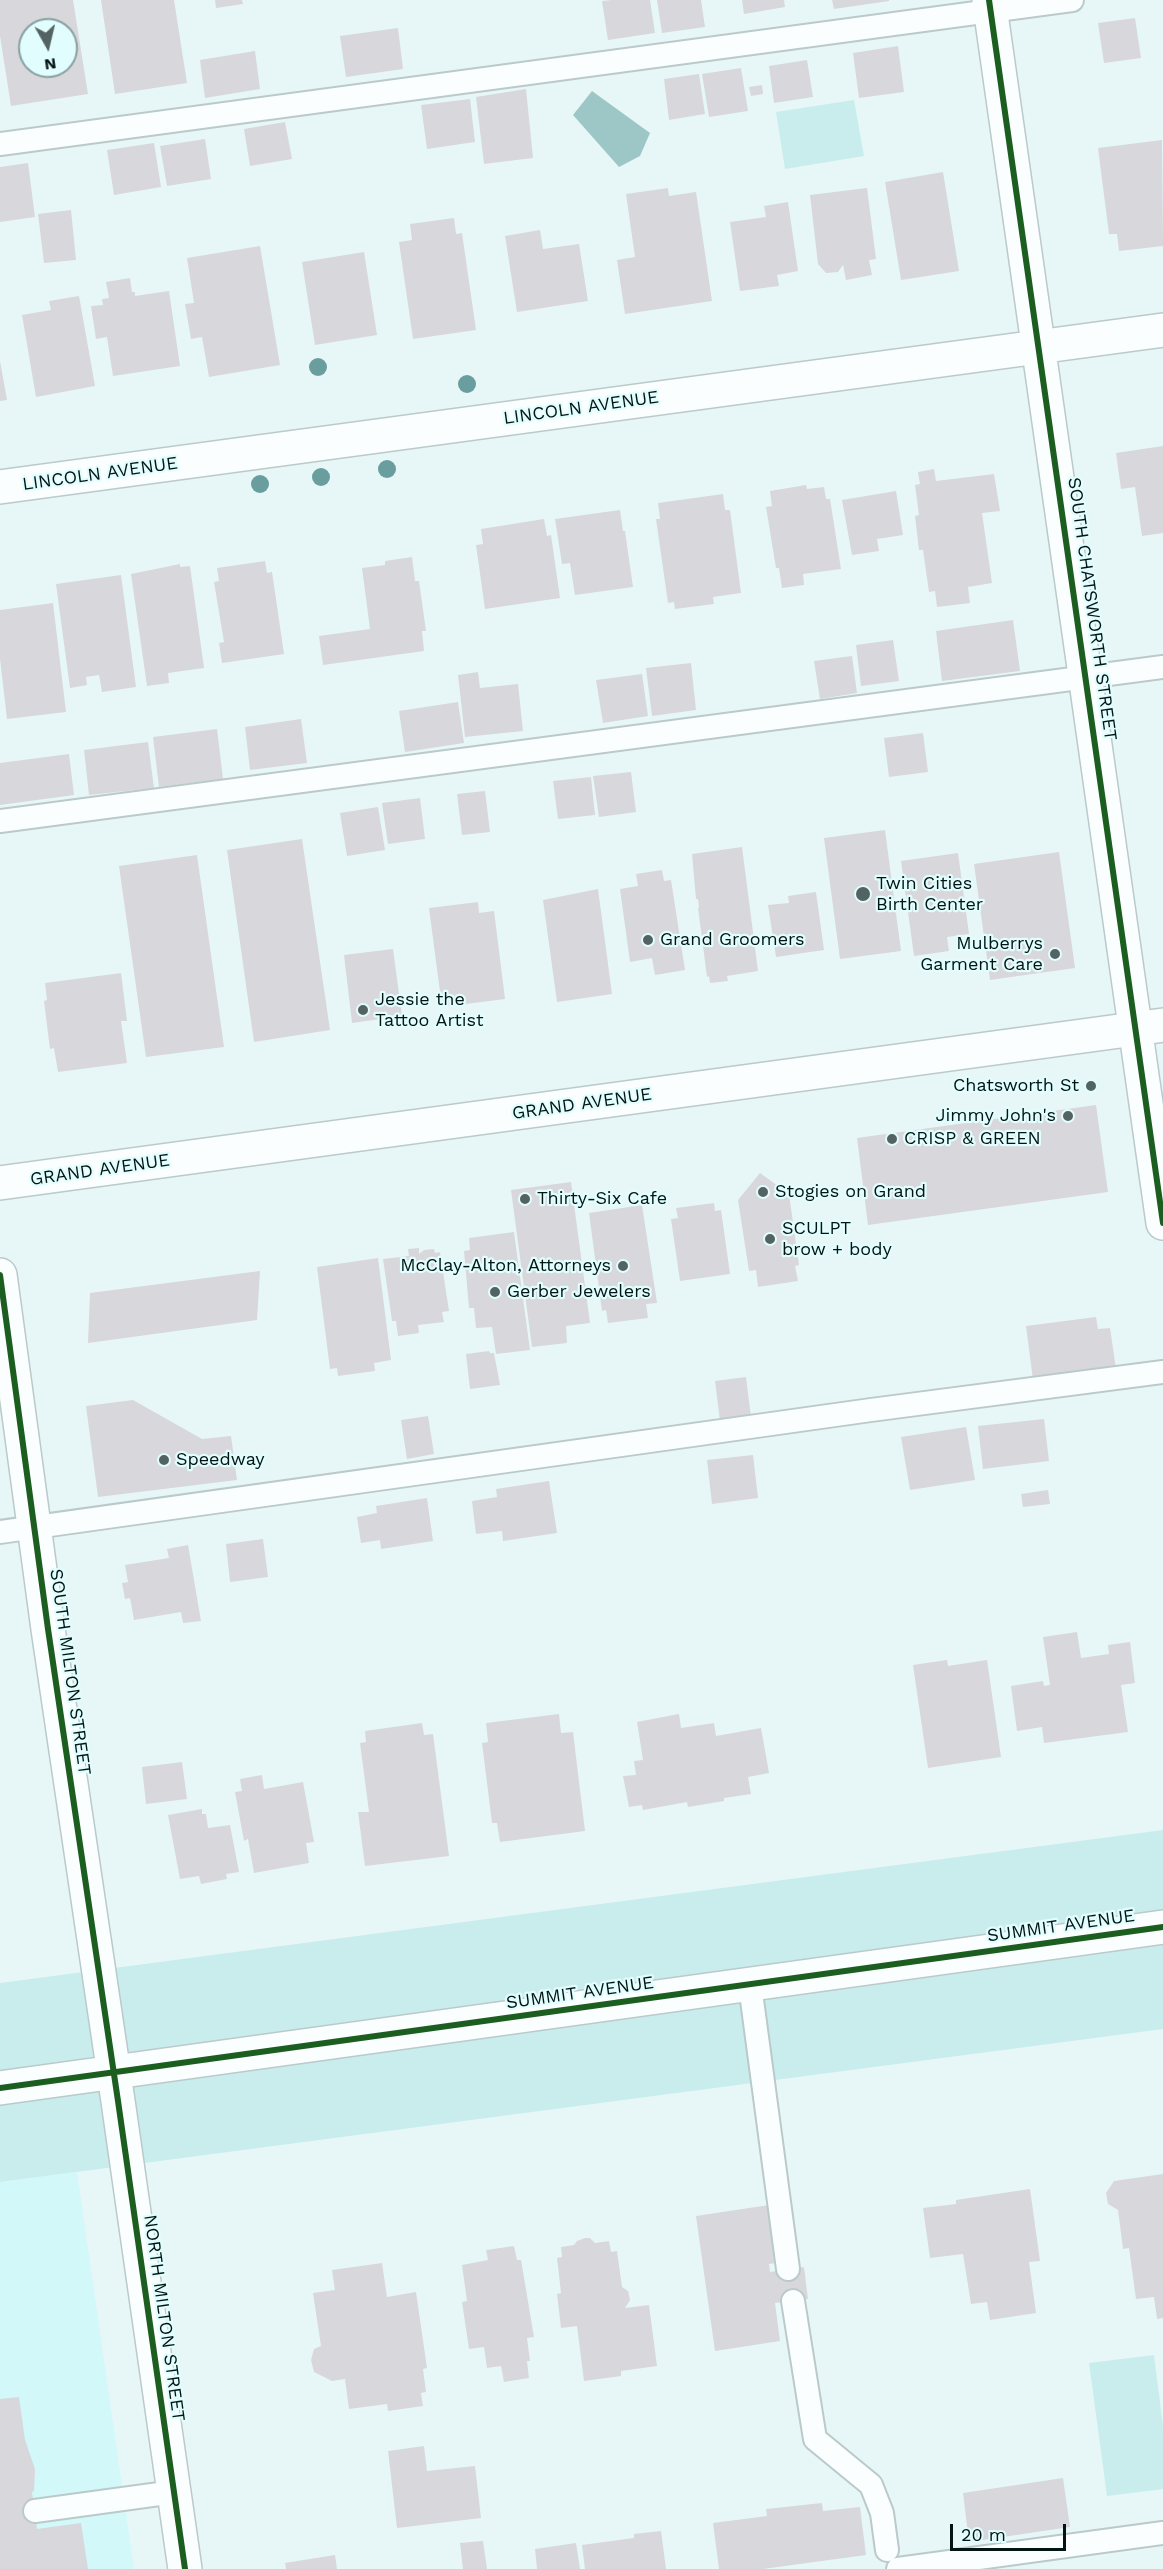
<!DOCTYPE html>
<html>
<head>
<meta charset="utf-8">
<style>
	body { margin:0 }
	#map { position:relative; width:1163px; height:2569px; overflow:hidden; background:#e7f7f7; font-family:"Work Sans",sans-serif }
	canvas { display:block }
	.north { position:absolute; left:18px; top:18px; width:60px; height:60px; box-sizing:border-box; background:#e1fdfd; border:2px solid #88a0a0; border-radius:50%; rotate:172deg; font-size:16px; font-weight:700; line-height:24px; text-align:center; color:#031414 }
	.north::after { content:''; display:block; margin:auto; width:21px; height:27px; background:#536363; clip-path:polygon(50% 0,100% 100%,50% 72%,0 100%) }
	.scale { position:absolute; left:950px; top:2524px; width:116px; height:27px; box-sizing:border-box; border:3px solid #031414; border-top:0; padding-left:8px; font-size:18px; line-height:21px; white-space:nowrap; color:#031414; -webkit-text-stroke:4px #e1fdfd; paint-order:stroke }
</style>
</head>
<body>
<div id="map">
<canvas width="1163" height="2569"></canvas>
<div class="north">N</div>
<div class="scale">20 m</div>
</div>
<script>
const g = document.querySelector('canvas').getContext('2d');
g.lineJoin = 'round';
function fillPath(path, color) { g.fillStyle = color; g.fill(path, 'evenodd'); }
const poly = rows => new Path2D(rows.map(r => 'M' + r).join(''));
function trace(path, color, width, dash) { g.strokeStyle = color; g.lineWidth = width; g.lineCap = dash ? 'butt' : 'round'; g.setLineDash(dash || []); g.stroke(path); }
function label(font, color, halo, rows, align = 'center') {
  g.font = font + ' "Work Sans",sans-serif'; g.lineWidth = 4.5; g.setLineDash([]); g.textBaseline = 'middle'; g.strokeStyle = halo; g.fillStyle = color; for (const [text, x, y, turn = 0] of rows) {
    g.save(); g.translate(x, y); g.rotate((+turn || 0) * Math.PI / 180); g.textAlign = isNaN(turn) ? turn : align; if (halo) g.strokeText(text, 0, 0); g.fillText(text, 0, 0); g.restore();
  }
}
const built = poly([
	[77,2172,134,2569,0,2569,0,2182]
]);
const green = poly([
	[854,100,864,156,785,169,776,112],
	[1163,1830,1163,2029,0,2182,0,1983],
	[1154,2355,1163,2426,1163,2489,1107,2496,1089,2363]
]);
const water = poly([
	[592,91,650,133,640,156,619,167,573,115]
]);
const building = poly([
	[0,0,73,0,88,94,11,106,0,36],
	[30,30,66,30,66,66,30,66],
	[101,0,174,0,187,83,115,94],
	[215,0,242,0,243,4,216,8],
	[612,0,650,0,655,33,608,40,602,1],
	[657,0,701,0,705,27,662,33],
	[742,0,784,0,785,7,744,14],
	[832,0,889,0,889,1,834,9],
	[1135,18,1141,58,1104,63,1098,23],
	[398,28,403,69,346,77,340,36],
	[898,46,904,92,859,98,853,53],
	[255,51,260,89,205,98,200,60],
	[807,60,813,97,774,103,769,66],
	[741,68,748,111,709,117,702,74],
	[699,74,705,114,669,120,664,79],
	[762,85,763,94,751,96,749,87],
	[526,89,533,158,484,164,476,97],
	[470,99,475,142,427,149,421,105],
	[285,122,292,159,250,166,244,129],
	[205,139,211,179,167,186,160,146],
	[1162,140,1163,246,1119,251,1117,234,1109,234,1098,148],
	[154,143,161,187,114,195,107,150],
	[28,163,35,217,0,222,0,167],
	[943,172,959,271,901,280,885,182],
	[668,188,669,196,696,192,712,301,625,314,617,260,635,257,626,194],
	[867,188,876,259,869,260,872,275,846,280,843,265,838,272,826,273,818,264,810,195],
	[788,202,798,271,777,275,779,286,740,291,730,222,766,217,764,206],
	[71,210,76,260,44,263,38,214],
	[454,218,456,234,462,233,476,330,413,339,399,242,412,240,410,224],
	[540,230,543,249,579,244,588,301,517,312,505,236],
	[260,246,280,365,209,377,202,337,191,339,185,304,194,303,187,258],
	[364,252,377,335,315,345,302,262],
	[130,278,132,292,135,292,135,296,169,291,180,366,113,376,107,337,96,339,91,306,103,305,102,299,109,298,106,282],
	[79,296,95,386,36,397,22,315,51,310,49,301],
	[0,361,7,400,0,401],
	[1163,446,1163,533,1142,536,1135,487,1121,489,1116,453],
	[934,469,936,481,994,474,1000,511,982,513,992,583,968,587,970,603,937,607,935,591,929,592,923,550,919,550,915,516,919,515,915,485,920,484,918,472],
	[806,485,807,489,824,487,826,499,830,499,841,569,803,574,804,585,782,588,779,568,776,568,766,507,772,506,770,491],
	[896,491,903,535,877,539,879,551,852,555,842,500],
	[723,494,725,510,730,510,741,593,713,597,714,604,675,609,674,602,668,603,656,519,660,519,658,503],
	[620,510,623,531,625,531,633,587,575,595,570,563,562,564,555,519],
	[544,519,547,536,551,535,560,598,485,609,476,545,483,544,481,529],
	[412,557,415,581,419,581,426,631,422,631,424,651,323,665,319,636,370,629,362,568,385,565,385,561],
	[265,561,267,573,272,572,284,654,222,663,219,643,224,642,214,582,219,581,217,568],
	[180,564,180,567,190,566,204,668,168,673,169,683,147,686,131,574],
	[121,575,136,687,102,692,99,675,86,677,87,685,70,688,56,584],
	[53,603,66,712,7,719,0,659,0,610],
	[1013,620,1020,671,942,681,936,631],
	[893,640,899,681,861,686,856,645],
	[852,656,857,693,820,699,814,661],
	[691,663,696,710,652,716,646,668],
	[478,672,480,688,518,684,523,731,465,737,458,675],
	[642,674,648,716,603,723,596,680],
	[458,702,464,743,405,752,399,711],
	[301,719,307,763,250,770,245,727],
	[217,729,223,779,159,787,153,737],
	[923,733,928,772,889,777,884,738],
	[148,742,154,788,89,795,84,750],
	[69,754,74,795,0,805,0,763],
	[631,772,636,812,599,817,593,776],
	[591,777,595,815,558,819,553,781],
	[485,791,490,832,462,835,457,794],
	[420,798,425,839,388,844,382,803],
	[378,807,385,850,347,856,340,813],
	[885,830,901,951,840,959,824,838],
	[302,839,330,1030,254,1042,227,850],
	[742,847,758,971,727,976,728,981,710,983,709,976,707,977,698,908,699,907,698,899,696,899,692,854],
	[1059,852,1075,968,990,980,974,864],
	[958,853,969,934,947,937,949,951,914,956,901,861],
	[197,855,224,1047,146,1057,119,866],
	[662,870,664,881,671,880,685,970,655,975,652,958,630,962,620,889,638,886,636,874],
	[598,889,612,994,557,1002,543,900],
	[816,892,824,950,776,957,768,905,789,903,788,896],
	[478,902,479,913,494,911,505,999,442,1007,429,908],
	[393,949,402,1016,352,1023,344,955],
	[121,973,127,1021,121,1021,127,1063,58,1072,54,1048,50,1049,44,1001,47,1000,45,983],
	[1096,1105,1108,1192,868,1225,857,1138],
	[760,1173,789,1194,799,1265,795,1266,798,1281,758,1287,756,1270,749,1271,738,1200],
	[571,1182,590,1323,566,1326,567,1343,532,1347,511,1190],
	[714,1203,715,1211,721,1210,730,1274,680,1281,671,1219,678,1218,676,1208],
	[642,1205,657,1303,646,1304,648,1318,608,1323,606,1310,602,1311,589,1213],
	[514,1232,530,1350,496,1354,492,1327,476,1328,474,1308,469,1308,464,1251,470,1250,469,1238],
	[419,1248,419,1254,424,1250,434,1249,435,1253,440,1252,449,1311,442,1312,444,1322,418,1325,419,1333,398,1336,396,1321,392,1321,383,1259,409,1256,408,1249],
	[378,1258,391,1360,374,1363,375,1371,338,1376,337,1368,330,1369,317,1267],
	[260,1271,257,1320,88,1343,90,1293],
	[1096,1317,1098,1329,1110,1328,1116,1369,1033,1380,1026,1326],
	[489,1351,490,1353,494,1353,500,1385,470,1389,466,1354],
	[746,1377,751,1417,720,1421,715,1381],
	[133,1400,202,1439,231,1436,237,1480,98,1497,86,1406],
	[428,1416,434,1454,407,1459,401,1420],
	[1044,1419,1049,1461,983,1469,978,1426],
	[966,1427,975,1480,910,1490,901,1437],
	[753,1455,758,1498,712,1504,707,1460],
	[549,1481,557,1533,503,1541,502,1531,476,1534,472,1501,497,1497,496,1489],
	[1048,1490,1050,1504,1023,1507,1021,1494],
	[427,1498,433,1541,381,1549,380,1540,361,1543,357,1517,377,1513,376,1506],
	[263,1539,268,1577,230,1582,226,1544],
	[188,1545,201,1621,183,1623,181,1612,134,1620,130,1598,125,1599,122,1583,128,1582,125,1565,169,1558,167,1549],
	[1077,1632,1081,1658,1109,1654,1108,1645,1130,1642,1135,1683,1121,1685,1128,1732,1044,1743,1042,1727,1017,1731,1011,1686,1043,1681,1044,1686,1050,1685,1043,1637],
	[947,1660,948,1666,987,1660,1001,1757,928,1768,913,1665],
	[559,1714,561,1733,573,1732,585,1831,500,1842,497,1823,492,1823,482,1743,488,1742,486,1723],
	[679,1714,681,1728,714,1723,716,1736,761,1728,769,1773,748,1777,751,1794,724,1798,724,1801,688,1807,687,1802,643,1810,642,1805,629,1807,623,1776,636,1775,634,1761,643,1760,637,1722],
	[422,1723,424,1735,433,1734,449,1856,365,1866,358,1812,369,1812,360,1743,366,1742,365,1731],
	[182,1762,187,1799,146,1804,142,1767],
	[262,1775,264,1789,303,1782,314,1842,306,1843,309,1863,254,1873,248,1839,244,1841,235,1792,242,1791,240,1779],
	[202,1809,202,1814,206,1814,208,1828,230,1825,239,1872,226,1874,227,1879,201,1884,199,1876,180,1879,168,1815],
	[1163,2174,1163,2318,1157,2319,1154,2297,1136,2299,1129,2248,1123,2249,1118,2210,1108,2204,1106,2193,1114,2181],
	[1030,2189,1040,2261,1029,2262,1036,2313,990,2320,987,2302,971,2304,963,2254,930,2258,923,2208,956,2204,956,2200],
	[769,2205,777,2263,769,2264,770,2272,804,2267,808,2299,775,2303,780,2341,715,2351,696,2216],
	[585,2238,590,2238,595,2243,609,2241,611,2252,617,2251,622,2287,628,2291,630,2300,625,2308,649,2305,657,2366,621,2371,621,2376,584,2381,577,2326,561,2328,557,2294,561,2293,557,2258,562,2257,561,2247,574,2245,577,2241],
	[514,2246,517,2260,521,2260,534,2337,527,2338,530,2361,527,2361,529,2378,504,2382,501,2366,487,2368,484,2347,469,2349,462,2302,467,2301,462,2265,488,2260,486,2250],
	[382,2263,387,2297,416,2292,427,2368,423,2369,426,2392,421,2393,423,2406,388,2411,387,2404,349,2409,345,2379,332,2381,314,2372,311,2360,314,2349,321,2346,313,2293,335,2290,332,2270],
	[19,2397,25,2440,35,2469,34,2491,32,2492,37,2529,81,2523,88,2569,0,2569,0,2399],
	[424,2446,427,2471,475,2466,481,2518,397,2528,388,2451],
	[1063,2478,1070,2527,969,2542,963,2493],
	[822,2503,823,2511,860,2507,866,2555,763,2569,719,2569,713,2523,767,2516,766,2509],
	[661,2531,666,2569,585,2569,582,2545,634,2538,634,2534],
	[483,2541,487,2569,463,2569,460,2543],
	[576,2543,580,2569,537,2569,535,2549],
	[335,2555,337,2569,286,2569,285,2563]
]);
const service = poly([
	[0,144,1072,0],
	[0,821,1163,667],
	[0,1532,871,1410,1163,1372],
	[750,1985,788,2269],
	[793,2301,815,2439,871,2485,882,2513,887,2550],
	[35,2511,174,2492],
	[898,2569,1163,2533]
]);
const minor = poly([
	[989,0,1163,1223],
	[0,487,1163,330],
	[0,1275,48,1629,118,2101,185,2569]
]);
const tertiary = poly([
	[0,2088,1163,1927]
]);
const secondary = poly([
	[0,1183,1163,1025]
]);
const cycleway = poly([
	[989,0,1163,1223],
	[0,1275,48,1629,118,2101,185,2569],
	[0,2088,1163,1927]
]);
const trees = [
	[318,367],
	[467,384],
	[387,469],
	[321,477],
	[260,484]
];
const markers = [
	[863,894,8,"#536363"],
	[648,940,6,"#536363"],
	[1055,954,6,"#536363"],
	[363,1010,6,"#536363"],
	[1091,1086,6,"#536363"],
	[1068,1116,6,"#536363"],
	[892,1139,6,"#536363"],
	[763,1192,6,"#536363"],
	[525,1199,6,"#536363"],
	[770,1239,6,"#536363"],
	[623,1266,6,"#536363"],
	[495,1292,6,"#536363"],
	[164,1460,6,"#536363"]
];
const streetNames = [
	["LINCOLN AVENUE",581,408,-8],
	["LINCOLN AVENUE",100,474,-8],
	["SOUTH CHATSWORTH STREET",1092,609,82],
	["GRAND AVENUE",582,1104,-8],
	["GRAND AVENUE",100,1170,-8],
	["SOUTH MILTON STREET",70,1672,82],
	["SUMMIT AVENUE",1061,1926,-8],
	["SUMMIT AVENUE",580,1993,-8],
	["NORTH MILTON STREET",164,2318,82]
];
const poiNames = [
	["Twin Cities",876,884],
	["Birth Center",876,905],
	["Grand Groomers",660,940],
	["Mulberrys",1043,944,"right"],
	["Garment Care",1043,965,"right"],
	["Jessie the",375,1000],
	["Tattoo Artist",375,1021],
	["Chatsworth St",1079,1086,"right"],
	["Jimmy John's",1056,1116,"right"],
	["CRISP & GREEN",904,1139],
	["Stogies on Grand",775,1192],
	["Thirty-Six Cafe",537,1199],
	["SCULPT",782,1229],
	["brow + body",782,1250],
	["McClay-Alton, Attorneys",611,1266,"right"],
	["Gerber Jewelers",507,1292],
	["Speedway",176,1460]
];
fillPath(built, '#d2f8f9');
fillPath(green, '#c9eded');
fillPath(water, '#9dc7c7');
fillPath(building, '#d8d7dc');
trace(service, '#bacaca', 26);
trace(minor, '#bacaca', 36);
trace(tertiary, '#bacaca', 36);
trace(secondary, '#bacaca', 36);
trace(service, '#fbfefe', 22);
trace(minor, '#fbfefe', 33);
trace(tertiary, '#fbfefe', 33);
trace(secondary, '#fbfefe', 33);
trace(cycleway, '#1b5e20', 6);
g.fillStyle = '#699d9e';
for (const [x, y] of trees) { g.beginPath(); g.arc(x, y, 9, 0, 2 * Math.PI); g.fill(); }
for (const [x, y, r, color] of markers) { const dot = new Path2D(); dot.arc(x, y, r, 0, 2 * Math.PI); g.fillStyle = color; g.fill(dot); trace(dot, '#e1fdfd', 2); }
label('18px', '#031414', '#e1fdfd', streetNames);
label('18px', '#031414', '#e1fdfd', poiNames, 'left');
</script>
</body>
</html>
